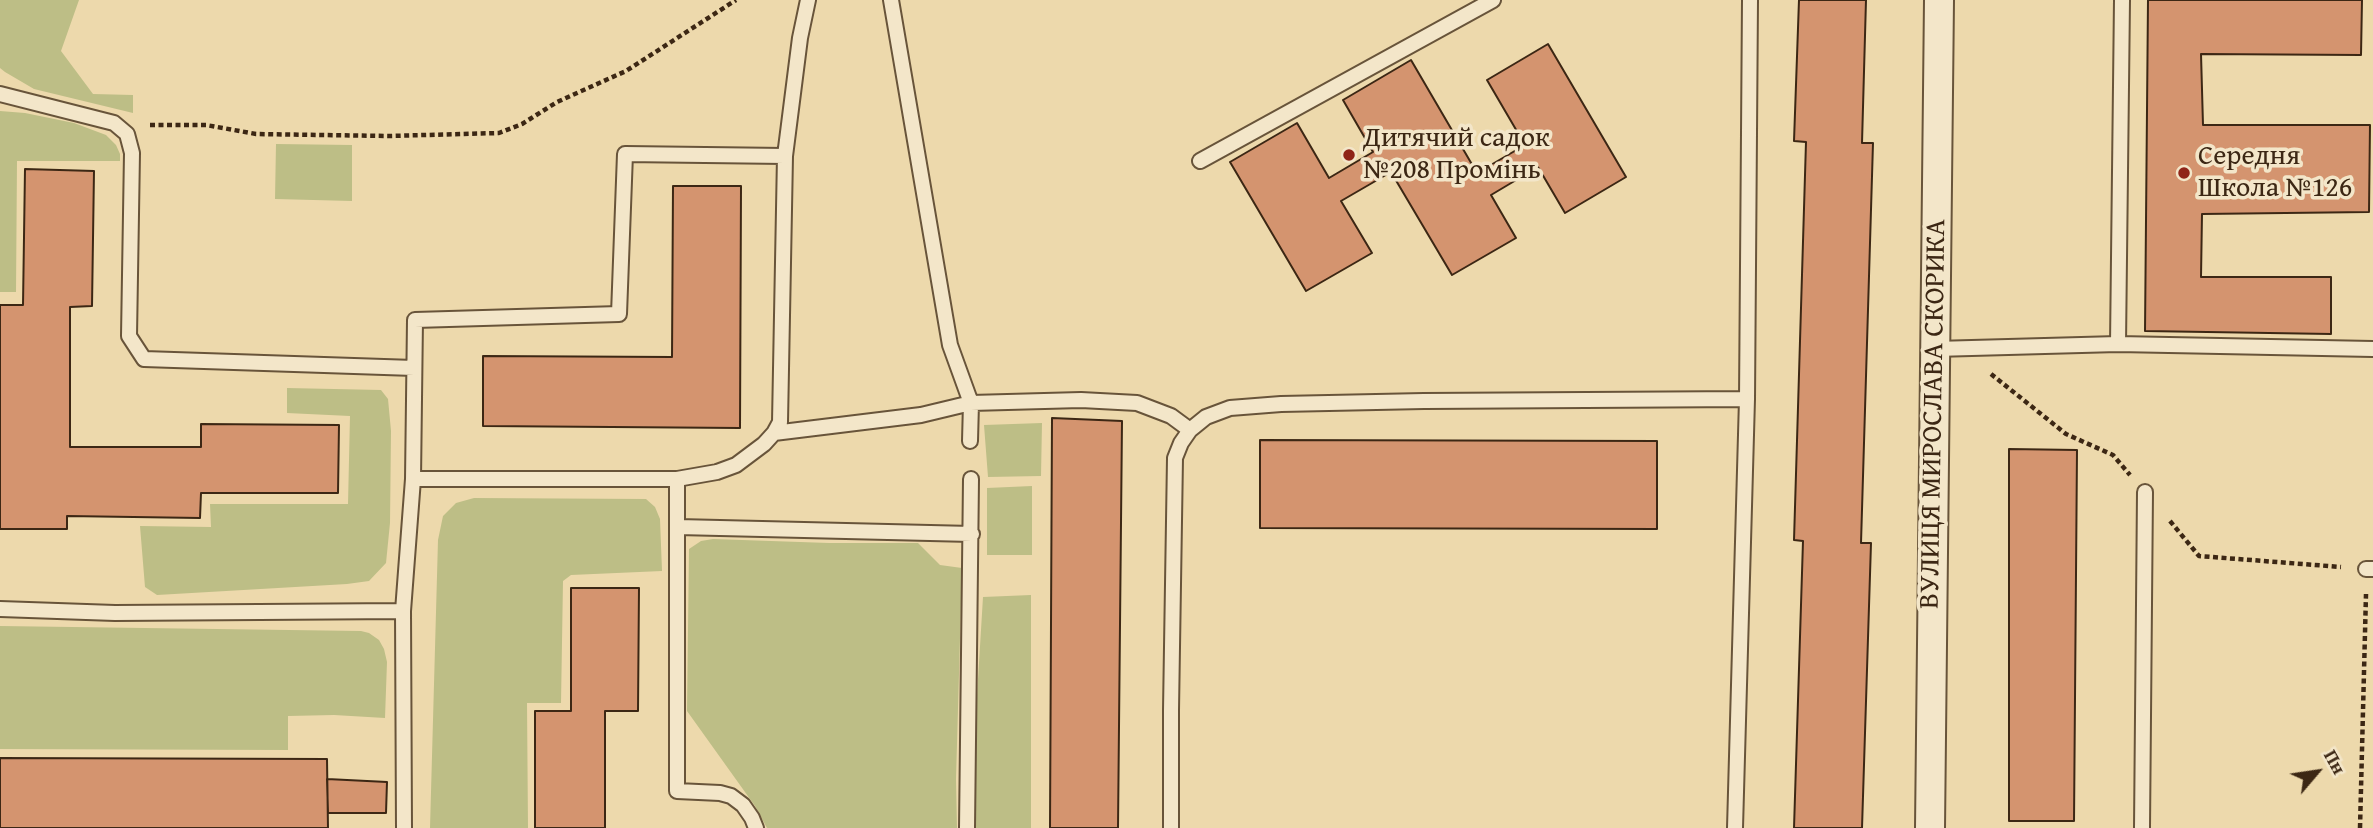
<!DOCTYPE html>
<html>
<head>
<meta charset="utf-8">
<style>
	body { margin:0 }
	#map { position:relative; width:2373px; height:828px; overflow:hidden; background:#edd9ac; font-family:"Gentium Book Plus",serif }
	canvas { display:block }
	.north { position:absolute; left:2282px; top:737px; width:70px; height:70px; -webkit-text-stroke:5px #f3e6c9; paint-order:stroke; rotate:61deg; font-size:19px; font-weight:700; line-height:28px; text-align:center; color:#3c2714 }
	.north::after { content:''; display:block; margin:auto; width:24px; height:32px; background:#3c2714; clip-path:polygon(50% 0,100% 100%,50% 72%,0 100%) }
</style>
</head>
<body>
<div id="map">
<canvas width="2373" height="828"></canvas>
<div class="north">Пн</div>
</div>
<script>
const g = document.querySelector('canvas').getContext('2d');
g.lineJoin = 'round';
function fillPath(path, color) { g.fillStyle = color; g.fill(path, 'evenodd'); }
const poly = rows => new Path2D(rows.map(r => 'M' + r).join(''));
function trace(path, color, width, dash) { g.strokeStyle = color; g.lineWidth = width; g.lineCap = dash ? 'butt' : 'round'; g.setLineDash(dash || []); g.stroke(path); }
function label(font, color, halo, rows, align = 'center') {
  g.font = font + ' "Gentium Book Plus",serif'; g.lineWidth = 7; g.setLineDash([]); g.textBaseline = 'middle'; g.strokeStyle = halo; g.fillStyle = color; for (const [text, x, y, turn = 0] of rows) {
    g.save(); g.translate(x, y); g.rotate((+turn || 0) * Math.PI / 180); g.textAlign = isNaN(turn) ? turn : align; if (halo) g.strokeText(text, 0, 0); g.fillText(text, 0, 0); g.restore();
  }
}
const green = poly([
	[0,0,79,0,61,51,93,94,133,95,133,113,34,89,5,72,0,68],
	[0,111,25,113,74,123,106,135,116,145,120,154,120,161,17,161,16,292,0,292],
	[276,144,352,145,352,201,275,199],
	[287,388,381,390,388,399,391,431,390,523,386,563,369,581,347,584,157,595,145,587,140,526,211,527,210,504,348,504,350,416,287,413],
	[1042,423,1041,476,988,477,984,425],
	[1032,486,1032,555,987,555,987,488],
	[474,498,646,499,655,507,660,519,662,571,571,575,563,581,561,703,527,703,528,828,430,828,438,540,443,516,456,503],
	[713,539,829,543,918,543,940,565,962,568,956,779,957,828,767,828,755,806,687,711,689,549,701,541],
	[1031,595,1031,828,974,828,975,729,983,597],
	[0,626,361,631,369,633,379,640,384,649,387,662,385,718,334,715,288,716,288,750,0,749]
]);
const building = poly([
	[1799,0,1866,0,1862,143,1873,143,1861,543,1871,543,1862,828,1794,828,1803,541,1794,540,1806,142,1794,141,1799,0],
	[2148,0,2362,0,2361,55,2201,54,2203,125,2370,125,2369,212,2202,214,2201,277,2331,277,2331,334,2145,331,2148,0],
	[1548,44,1626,177,1565,213,1538,167,1491,195,1516,238,1452,275,1391,172,1341,201,1372,253,1306,291,1230,162,1297,123,1329,178,1373,152,1343,100,1411,60,1477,173,1525,145,1487,80,1548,44],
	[25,169,94,171,92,306,70,307,70,447,201,447,201,424,339,425,338,493,201,493,200,518,67,516,67,529,0,529,0,305,23,305,25,169],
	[673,186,741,186,740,428,483,426,483,356,672,357,673,186],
	[1052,418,1122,421,1118,828,1050,828,1052,418],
	[1260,440,1657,441,1657,529,1260,528,1260,440],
	[2009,449,2077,450,2074,821,2009,821,2009,449],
	[571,588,639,588,638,711,605,711,605,828,535,828,535,711,571,711,571,588],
	[0,758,327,759,328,828,0,828,0,758],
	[327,779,387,782,386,813,328,813,327,779]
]);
const path = poly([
	[150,125,206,125,256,134,389,136,499,133,522,124,557,102,626,71,736,0],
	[1991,374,2066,434,2113,455,2130,475],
	[2170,521,2199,556,2341,567],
	[2360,828,2366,594]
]);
const service = poly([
	[891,0,950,345,971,403,970,441],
	[0,94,114,123,127,134,132,153,129,336,144,359,414,368],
	[785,156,800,38,808,0],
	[1200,161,1493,0],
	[2118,344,2373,349],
	[1935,349,2118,344,2122,0],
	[774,433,921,415,971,403,1081,400,1137,403,1171,416,1190,430],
	[413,479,677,479],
	[678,527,972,534],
	[2366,569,2373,569],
	[0,609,115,613,403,611],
	[404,828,403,611,413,479,415,320,619,314,625,154,785,156,780,422,774,433,764,444,736,465,717,472,677,479,677,791,720,793,731,796,743,805,752,818,756,828],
	[967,828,971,479],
	[1171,828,1171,710,1175,458,1181,443,1190,430,1206,417,1230,408,1281,404,1424,401,1747,399,1750,0],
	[1735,828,1747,399],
	[2142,828,2145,492]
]);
const minor = poly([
	[1930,828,1939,0]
]);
const markers = [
	[1349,155,7,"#8f2418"],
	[2184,173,7,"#8f2418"]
];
const poiNames = [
	["Дитячий садок",1363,139],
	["№208 Промінь",1363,171],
	["Середня",2198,157],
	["Школа №126",2198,189]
];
const streetNames = [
	["ВУЛИЦЯ МИРОСЛАВА СКОРИКА",1934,414,-89]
];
fillPath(green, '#bdbe86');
fillPath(building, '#d4946f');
trace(building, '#3c2714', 2);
trace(service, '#68543a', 18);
trace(minor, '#68543a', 32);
trace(path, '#3c2714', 4.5, [5, 3.5]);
trace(service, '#f3e6c9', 14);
trace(minor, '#f3e6c9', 28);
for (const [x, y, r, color] of markers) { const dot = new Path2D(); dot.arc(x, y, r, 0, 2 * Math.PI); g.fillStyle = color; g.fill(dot); trace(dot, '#f3e6c9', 2.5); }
label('28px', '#3c2714', '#f3e6c9', poiNames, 'left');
label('28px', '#3c2714', '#f3e6c9', streetNames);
</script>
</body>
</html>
